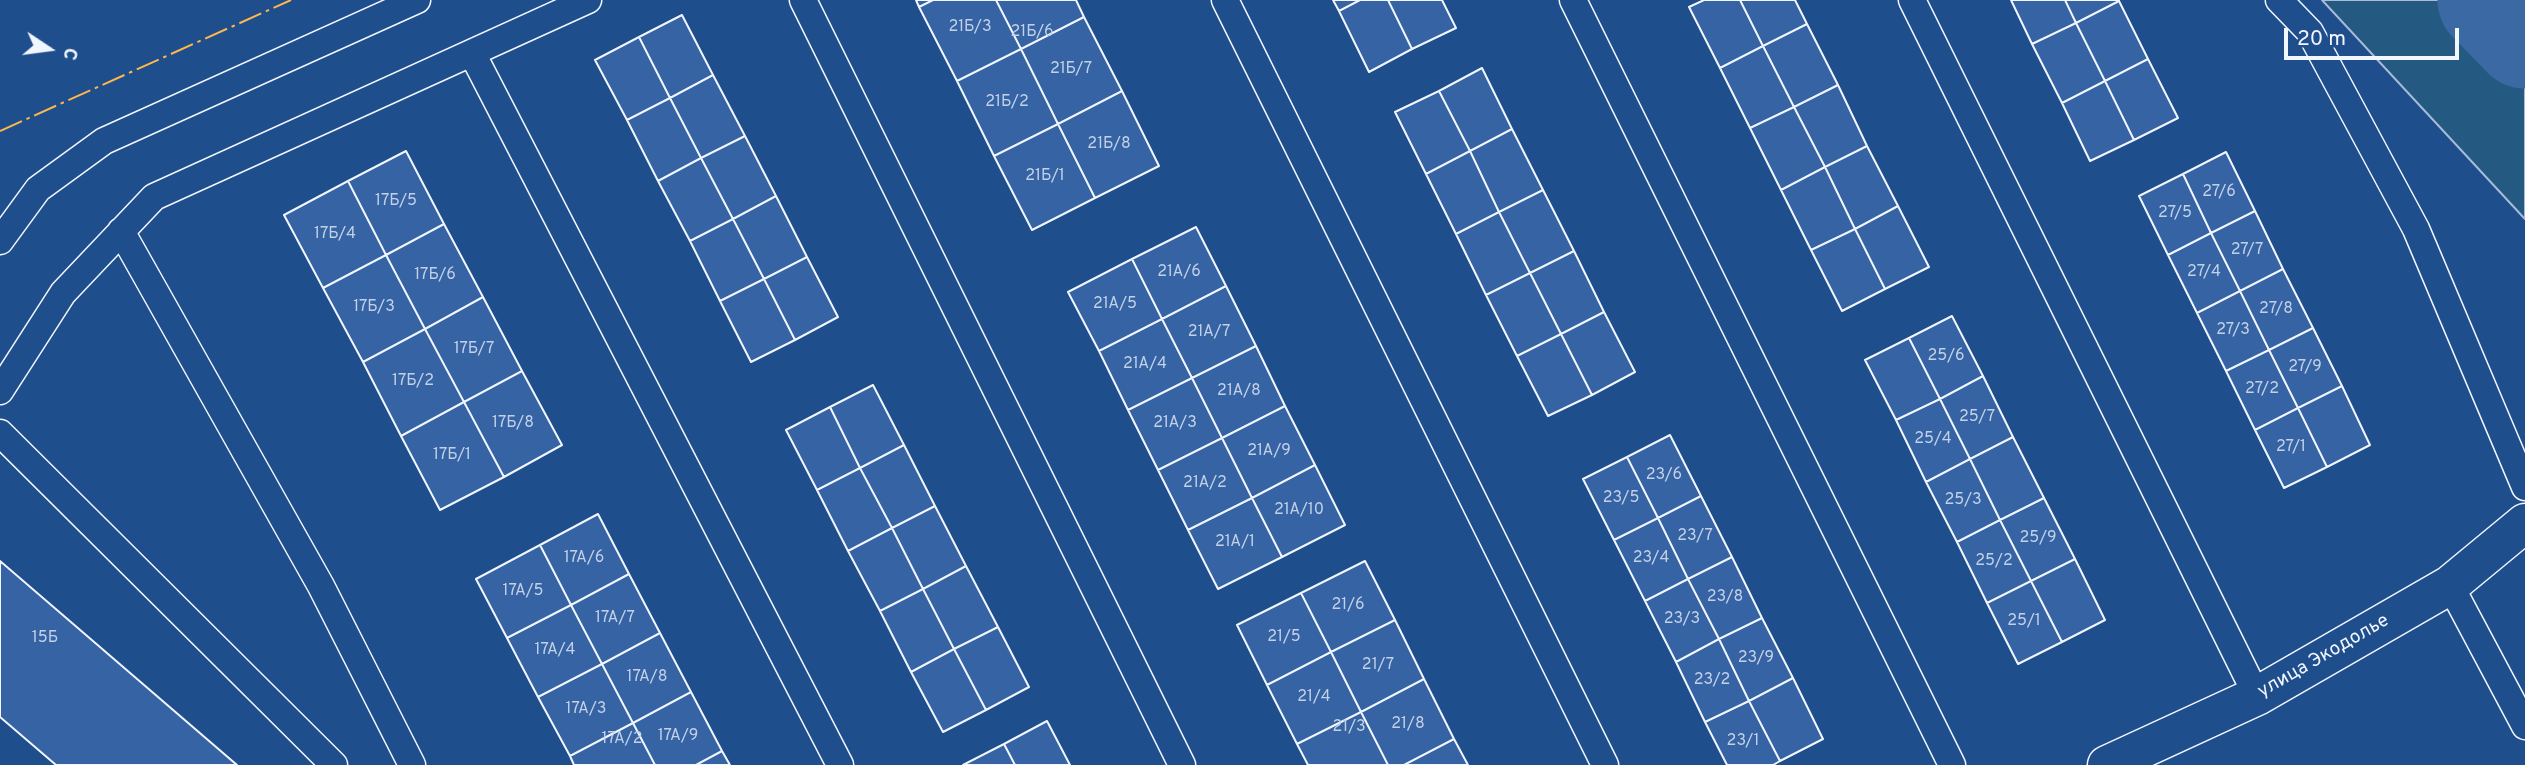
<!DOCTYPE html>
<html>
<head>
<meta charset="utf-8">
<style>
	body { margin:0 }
	#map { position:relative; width:2525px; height:765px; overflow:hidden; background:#1f4e8c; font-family:Overpass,sans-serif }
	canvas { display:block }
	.north { position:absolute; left:14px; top:14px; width:70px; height:70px; -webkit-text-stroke:5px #1f4e8c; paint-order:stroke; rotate:103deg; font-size:19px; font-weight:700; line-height:28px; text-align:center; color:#f2f6ff }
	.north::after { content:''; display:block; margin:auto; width:24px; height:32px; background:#f2f6ff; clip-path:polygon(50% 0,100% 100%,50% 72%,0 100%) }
	.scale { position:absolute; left:2284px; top:28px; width:175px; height:32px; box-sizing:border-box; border:4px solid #f2f6ff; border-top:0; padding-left:9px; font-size:21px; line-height:24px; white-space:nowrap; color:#f2f6ff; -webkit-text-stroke:5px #1f4e8c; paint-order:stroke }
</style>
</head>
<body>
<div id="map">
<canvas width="2525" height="765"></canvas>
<div class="north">С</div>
<div class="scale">20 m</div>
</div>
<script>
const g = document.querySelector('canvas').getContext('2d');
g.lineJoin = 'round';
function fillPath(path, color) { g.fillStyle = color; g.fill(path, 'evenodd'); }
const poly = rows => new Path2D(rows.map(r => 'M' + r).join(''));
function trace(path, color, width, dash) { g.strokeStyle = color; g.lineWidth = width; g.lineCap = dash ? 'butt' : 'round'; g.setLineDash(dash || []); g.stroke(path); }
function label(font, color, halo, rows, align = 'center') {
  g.font = font + ' Overpass,sans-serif'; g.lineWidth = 5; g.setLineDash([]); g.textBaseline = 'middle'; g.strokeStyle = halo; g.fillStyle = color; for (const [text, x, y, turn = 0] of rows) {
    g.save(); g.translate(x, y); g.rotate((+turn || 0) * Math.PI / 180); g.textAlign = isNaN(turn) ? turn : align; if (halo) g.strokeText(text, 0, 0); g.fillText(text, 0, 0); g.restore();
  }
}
const green = poly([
	[2322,0,2525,0,2525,219,2524,218,2322,0]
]);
const river = poly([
	[2490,0,2525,36]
]);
const building = poly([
	[916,0,933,0,919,7,916,0],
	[933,0,996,0,1021,49,957,81,919,7,933,0],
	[996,0,1076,0,1084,17,1021,49,996,0],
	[1333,0,1360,0,1339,11,1333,0],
	[1360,0,1388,0,1412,49,1369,72,1339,11,1360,0],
	[1388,0,1442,0,1456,28,1412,49,1388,0],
	[1704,0,1740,0,1763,46,1720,68,1689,7,1704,0],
	[1740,0,1795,0,1807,24,1763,46,1740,0],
	[2011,0,2065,0,2076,23,2032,44,2011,0],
	[2065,0,2119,0,2119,1,2076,23,2065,0],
	[2119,1,2148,59,2105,81,2076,23,2119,1],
	[682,15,713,75,670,98,639,37,682,15],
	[1084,17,1122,91,1058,124,1021,49,1084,17],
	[2076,23,2105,81,2062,103,2032,44,2076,23],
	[1807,24,1838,85,1794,107,1763,46,1807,24],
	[639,37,670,98,627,120,595,60,639,37],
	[1763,46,1794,107,1750,128,1720,68,1763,46],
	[1021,49,1058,124,994,156,957,81,1021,49],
	[2148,59,2178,118,2134,140,2105,81,2148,59],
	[1482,68,1512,129,1470,151,1439,91,1482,68],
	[713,75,745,136,701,158,670,98,713,75],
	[2105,81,2134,140,2090,161,2062,103,2105,81],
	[1838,85,1867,146,1825,167,1794,107,1838,85],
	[1122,91,1159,166,1095,198,1058,124,1122,91],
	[1439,91,1470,151,1426,174,1395,112,1439,91],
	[670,98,701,158,658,181,627,120,670,98],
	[1794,107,1825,167,1781,190,1750,128,1794,107],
	[1058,124,1095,198,1032,230,994,156,1058,124],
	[1512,129,1543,190,1499,212,1470,151,1512,129],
	[745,136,776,196,733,219,701,158,745,136],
	[1867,146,1898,206,1855,229,1825,167,1867,146],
	[406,151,444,224,386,255,348,181,406,151],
	[1470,151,1499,212,1456,234,1426,174,1470,151],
	[2226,152,2255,211,2211,233,2183,174,2226,152],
	[701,158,733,219,690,241,658,181,701,158],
	[1825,167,1855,229,1811,250,1781,190,1825,167],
	[2183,174,2211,233,2168,255,2139,196,2183,174],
	[348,181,386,255,323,288,284,215,348,181],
	[1543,190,1574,251,1530,273,1499,212,1543,190],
	[776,196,807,257,764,279,733,219,776,196],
	[1898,206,1929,267,1885,289,1855,229,1898,206],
	[2255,211,2283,269,2240,291,2211,233,2255,211],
	[1499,212,1530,273,1486,295,1456,234,1499,212],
	[733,219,764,279,720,301,690,241,733,219],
	[444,224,483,297,425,329,386,255,444,224],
	[1196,227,1226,286,1162,319,1132,259,1196,227],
	[1855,229,1885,289,1842,311,1811,250,1855,229],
	[2211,233,2240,291,2197,313,2168,255,2211,233],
	[1574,251,1604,312,1561,334,1530,273,1574,251],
	[386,255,425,329,363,362,323,288,386,255],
	[807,257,838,317,795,340,764,279,807,257],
	[1132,259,1162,319,1099,351,1068,292,1132,259],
	[2283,269,2313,328,2269,350,2240,291,2283,269],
	[1530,273,1561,334,1517,356,1486,295,1530,273],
	[764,279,795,340,751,362,720,301,764,279],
	[1226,286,1256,346,1192,378,1162,319,1226,286],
	[2240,291,2269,350,2226,371,2197,313,2240,291],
	[483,297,522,371,464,402,425,329,483,297],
	[1604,312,1635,372,1592,395,1561,334,1604,312],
	[1952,316,1983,376,1940,399,1909,338,1952,316],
	[1162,319,1192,378,1128,410,1099,351,1162,319],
	[2313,328,2342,386,2298,408,2269,350,2313,328],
	[425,329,464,402,401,436,363,362,425,329],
	[1561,334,1592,395,1548,416,1517,356,1561,334],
	[1909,338,1940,399,1896,420,1865,360,1909,338],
	[1256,346,1285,406,1222,438,1192,378,1256,346],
	[2269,350,2298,408,2255,430,2226,371,2269,350],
	[522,371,562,445,504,477,464,402,522,371],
	[1983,376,2013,437,1970,459,1940,399,1983,376],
	[1192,378,1222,438,1158,470,1128,410,1192,378],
	[873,385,904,445,860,468,830,407,873,385],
	[2342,386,2370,445,2327,467,2298,408,2342,386],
	[1940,399,1970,459,1926,482,1896,420,1940,399],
	[464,402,504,477,440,510,401,436,464,402],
	[1285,406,1315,465,1252,498,1222,438,1285,406],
	[830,407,860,468,817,490,786,430,830,407],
	[2298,408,2327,467,2284,488,2255,430,2298,408],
	[1670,435,1701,496,1658,518,1627,457,1670,435],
	[2013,437,2044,498,2000,520,1970,459,2013,437],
	[1222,438,1252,498,1188,530,1158,470,1222,438],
	[904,445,935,506,892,528,860,468,904,445],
	[1627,457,1658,518,1614,540,1583,479,1627,457],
	[1970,459,2000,520,1957,542,1926,482,1970,459],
	[1315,465,1345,525,1282,557,1252,498,1315,465],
	[860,468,892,528,848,551,817,490,860,468],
	[1701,496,1732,557,1688,579,1658,518,1701,496],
	[1252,498,1282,557,1218,589,1188,530,1252,498],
	[2044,498,2075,559,2031,581,2000,520,2044,498],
	[935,506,966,566,923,589,892,528,935,506],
	[598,514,629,574,571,605,540,545,598,514],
	[1658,518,1688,579,1645,601,1614,540,1658,518],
	[2000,520,2031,581,1987,603,1957,542,2000,520],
	[892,528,923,589,880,611,848,551,892,528],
	[540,545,571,605,507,638,476,579,540,545],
	[1732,557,1762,618,1719,639,1688,579,1732,557],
	[2075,559,2105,620,2062,642,2031,581,2075,559],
	[0,561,237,765,56,765,0,717,0,561],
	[1365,561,1395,620,1331,652,1301,593,1365,561],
	[966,566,998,627,954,649,923,589,966,566],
	[629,574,660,633,602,664,571,605,629,574],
	[1688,579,1719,639,1676,662,1645,601,1688,579],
	[2031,581,2062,642,2018,664,1987,603,2031,581],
	[923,589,954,649,911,672,880,611,923,589],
	[1301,593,1331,652,1267,685,1237,625,1301,593],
	[571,605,602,664,538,697,507,638,571,605],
	[1762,618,1793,678,1749,701,1719,639,1762,618],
	[1395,620,1424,679,1361,712,1331,652,1395,620],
	[998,627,1029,687,986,710,954,649,998,627],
	[660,633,691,692,633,723,602,664,660,633],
	[1719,639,1749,701,1705,722,1676,662,1719,639],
	[954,649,986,710,943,732,911,672,954,649],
	[1331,652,1361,712,1297,744,1267,685,1331,652],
	[602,664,633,723,570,756,538,697,602,664],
	[1793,678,1823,739,1780,761,1749,701,1793,678],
	[1424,679,1454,739,1404,765,1388,765,1361,712,1424,679],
	[691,692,722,751,696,765,655,765,633,723,691,692],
	[1749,701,1780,761,1773,765,1727,765,1705,722,1749,701],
	[1361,712,1388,765,1308,765,1297,744,1361,712],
	[1047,721,1070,765,1015,765,1004,744,1047,721],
	[633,723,655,765,574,765,570,756,633,723],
	[1454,739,1468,765,1404,765,1454,739],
	[1004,744,1015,765,963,765,1004,744],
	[722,751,730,765,696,765,722,751]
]);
const lane = poly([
	[803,0,1182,765],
	[1225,0,1605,765],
	[1573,0,1952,765],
	[1912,0,2257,696],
	[2279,0,2310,32,2416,229,2525,487],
	[472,53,840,765],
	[121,231,321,586,412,765],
	[0,241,38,189,104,141,417,0],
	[0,391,63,293,154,197,588,0],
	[0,433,334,765],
	[2450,585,2525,726]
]);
const street = poly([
	[2107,765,2257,696,2450,585,2525,523]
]);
const power = poly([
	[0,131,291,0]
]);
const numberNames = [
	["21Б/3",970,28],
	["21Б/6",1032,33],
	["21Б/7",1071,70],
	["21Б/2",1007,103],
	["21Б/8",1109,145],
	["21Б/1",1045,177],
	["27/6",2219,193],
	["17Б/5",396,202],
	["27/5",2175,214],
	["17Б/4",335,235],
	["27/7",2247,251],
	["21А/6",1179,273],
	["27/4",2204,273],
	["17Б/6",435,276],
	["21А/5",1115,305],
	["17Б/3",374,308],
	["27/8",2276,310],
	["27/3",2233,331],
	["21А/7",1209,333],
	["17Б/7",474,350],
	["25/6",1946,357],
	["21А/4",1145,365],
	["27/9",2305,368],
	["17Б/2",413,382],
	["27/2",2262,390],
	["21А/8",1239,392],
	["25/7",1977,418],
	["17Б/8",513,424],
	["21А/3",1175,424],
	["25/4",1933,440],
	["27/1",2291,448],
	["21А/9",1269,452],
	["17Б/1",452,456],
	["23/6",1664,476],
	["21А/2",1205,484],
	["23/5",1621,499],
	["25/3",1963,501],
	["21А/10",1299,511],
	["23/7",1695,537],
	["25/9",2038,539],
	["21А/1",1235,543],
	["17А/6",584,559],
	["23/4",1651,559],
	["25/2",1994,562],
	["17А/5",523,592],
	["23/8",1725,598],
	["21/6",1348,606],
	["17А/7",615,619],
	["23/3",1682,620],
	["25/1",2024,622],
	["21/5",1284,638],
	["15Б",45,639],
	["17А/4",555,651],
	["23/9",1756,659],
	["21/7",1378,666],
	["17А/8",647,678],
	["23/2",1712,681],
	["21/4",1314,698],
	["17А/3",586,710],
	["21/8",1408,725],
	["21/3",1349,728],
	["17А/9",678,737],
	["17А/2",622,740],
	["23/1",1743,742]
];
const streetNames = [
	["улица Экодолье",2324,657,-30]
];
fillPath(green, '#245a82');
trace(green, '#a8bbd7', 2);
trace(river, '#3b69a3', 105);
fillPath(building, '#3563a3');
trace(building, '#f2f6ff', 2);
trace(lane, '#f2f6ff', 29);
trace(street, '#f2f6ff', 41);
trace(lane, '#1f4e8c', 26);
trace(street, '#1f4e8c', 38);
trace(power, '#ffb74d', 2, [24, 5, 3.5, 5]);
label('16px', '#c3d1e8', null, numberNames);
label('19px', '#f2f6ff', '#1f4e8c', streetNames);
</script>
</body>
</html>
